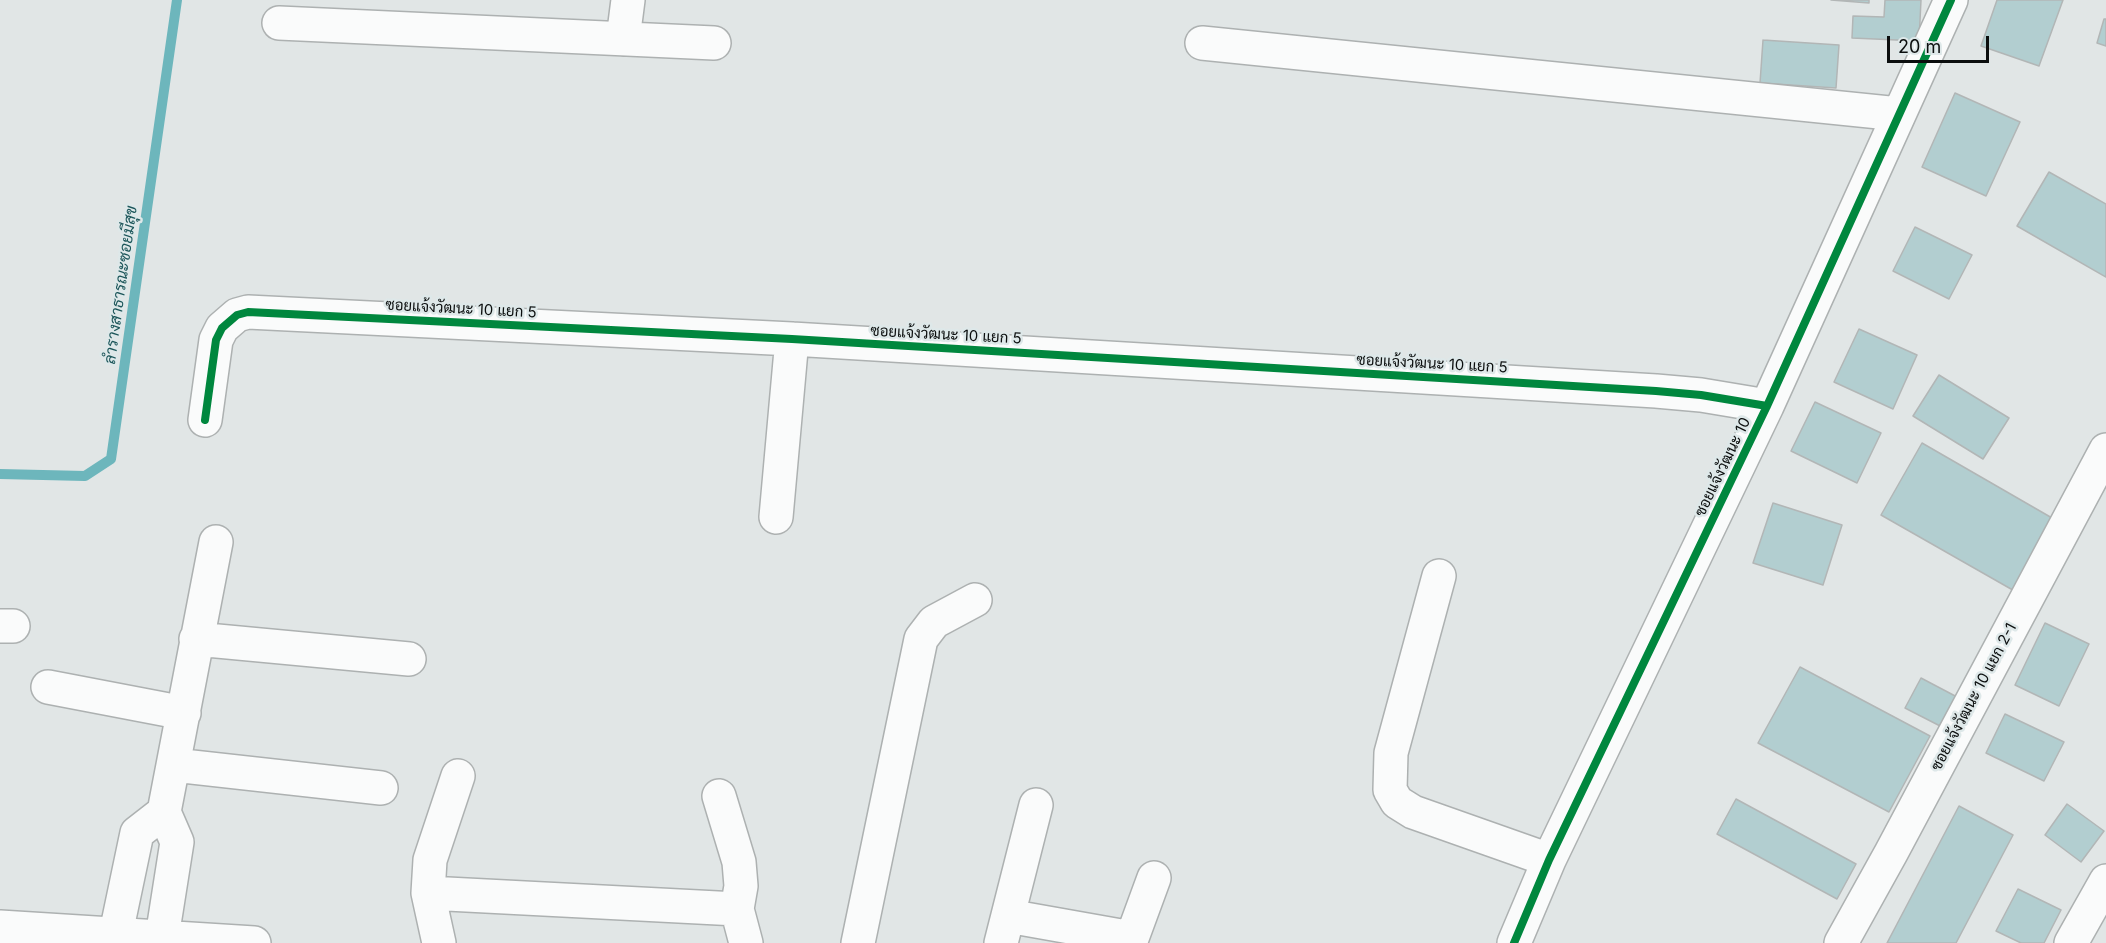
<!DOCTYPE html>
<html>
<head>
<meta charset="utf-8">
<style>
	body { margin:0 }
	#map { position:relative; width:2106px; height:943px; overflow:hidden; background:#e1e6e6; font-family:Inter,sans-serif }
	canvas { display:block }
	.scale { position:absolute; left:1887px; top:36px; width:102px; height:27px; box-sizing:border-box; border:3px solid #0b0e0e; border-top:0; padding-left:8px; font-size:18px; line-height:21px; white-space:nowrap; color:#0b0e0e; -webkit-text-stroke:4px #dee8e9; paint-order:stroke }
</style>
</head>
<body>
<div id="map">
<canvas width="2106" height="943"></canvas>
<div class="scale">20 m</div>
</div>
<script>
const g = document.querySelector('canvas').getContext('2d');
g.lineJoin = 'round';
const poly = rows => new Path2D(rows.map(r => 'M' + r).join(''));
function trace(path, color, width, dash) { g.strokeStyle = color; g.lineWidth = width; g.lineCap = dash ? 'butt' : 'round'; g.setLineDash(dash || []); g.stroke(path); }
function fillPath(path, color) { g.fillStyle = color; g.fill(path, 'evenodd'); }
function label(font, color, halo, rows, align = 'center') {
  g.font = font + ' Inter,Sarabun,sans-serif'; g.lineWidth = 5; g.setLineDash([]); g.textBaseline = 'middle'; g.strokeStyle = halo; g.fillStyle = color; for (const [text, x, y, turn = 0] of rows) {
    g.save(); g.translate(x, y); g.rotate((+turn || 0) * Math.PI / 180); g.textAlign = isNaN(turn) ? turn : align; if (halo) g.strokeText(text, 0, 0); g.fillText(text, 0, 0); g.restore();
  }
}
const stream = poly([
	[0,474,85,476,111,459,177,0]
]);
const building = poly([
	[1831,0,1869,0,1869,3,1831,0],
	[1885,0,1921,0,1919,41,1852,38,1853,16,1884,17,1885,0],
	[1997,0,2063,0,2039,66,1981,46,1997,0],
	[2104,19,2106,19,2106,46,2097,43,2104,19],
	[1763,40,1839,45,1836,88,1760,83,1763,40],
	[1955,93,2020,122,1986,196,1922,167,1955,93],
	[2049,172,2106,204,2106,277,2017,226,2049,172],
	[1915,227,1972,255,1949,299,1893,271,1915,227],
	[1859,329,1917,355,1893,409,1834,382,1859,329],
	[1939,375,2009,418,1983,459,1913,416,1939,375],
	[1815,402,1881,433,1857,483,1791,451,1815,402],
	[1922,443,2059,522,2018,593,1881,515,1922,443],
	[1773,503,1842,525,1823,585,1753,563,1773,503],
	[2045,623,2089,644,2059,706,2015,685,2045,623],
	[1800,667,1930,736,1889,812,1758,743,1800,667],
	[1921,678,1959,698,1944,728,1905,708,1921,678],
	[2005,714,2064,742,2044,781,1986,753,2005,714],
	[1736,799,1856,864,1837,899,1717,834,1736,799],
	[2067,804,2104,831,2081,862,2045,835,2067,804],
	[1959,806,2013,835,1956,943,1887,943,1959,806],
	[2018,889,2061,910,2044,943,2021,943,1996,931,2018,889]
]);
const minor = poly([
	[279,23,714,43],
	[623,39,628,0],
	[1202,43,1899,114],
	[205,420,216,340,222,328,237,315,248,312,792,339,1656,391,1701,395,1767,406],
	[776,517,792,339],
	[1439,576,1391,753,1390,790,1397,802,1413,812,1549,860],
	[0,626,13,626],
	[196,639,409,659],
	[48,687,184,713],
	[174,765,381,788],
	[428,893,737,909,741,886,739,862,719,796],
	[737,909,746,943],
	[1008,916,1132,938,1154,878],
	[0,927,254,943],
	[116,933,137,833,164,812,216,542],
	[162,937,177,842,164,812],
	[439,943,428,893,430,860,458,776],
	[858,943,921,639,934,622,975,600],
	[1001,943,1036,805],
	[1514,943,1549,860,1767,406,1951,0],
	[1841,943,1891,853,2106,450],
	[2071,943,2106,881]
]);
const cycleway = poly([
	[205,420,216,340,222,328,237,315,248,312,792,339,1656,391,1701,395,1767,406],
	[1514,943,1549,860,1767,406,1951,0]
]);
const streetNames = [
	["ซอยแจ้งวัฒนะ 10 แยก 5",461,309,3],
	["ซอยแจ้งวัฒนะ 10 แยก 5",946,335,3],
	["ซอยแจ้งวัฒนะ 10 แยก 5",1432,364,3],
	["ซอยแจ้งวัฒนะ 10",1723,467,-64],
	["ซอยแจ้งวัฒนะ 10 แยก 2-1",1974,697,-62]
];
const waterNames = [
	["ลำรางสาธารณะซอยมีสุข",121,285,-82]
];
trace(stream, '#6db6bc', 10);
fillPath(building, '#b2ced0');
trace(building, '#b2b6b6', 1.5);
trace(minor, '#adb1b1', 36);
trace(minor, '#fafbfb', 33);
trace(cycleway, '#00873e', 8);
label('15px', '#0b0e0e', '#dee8e9', streetNames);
label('italic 16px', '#1c565a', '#dee8e9', waterNames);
</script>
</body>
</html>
